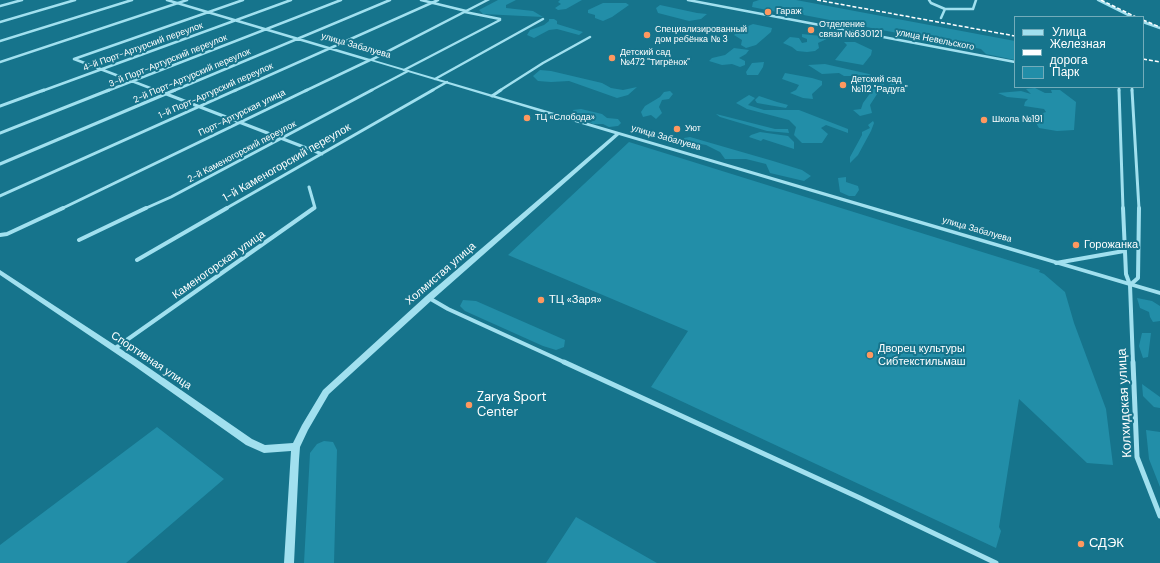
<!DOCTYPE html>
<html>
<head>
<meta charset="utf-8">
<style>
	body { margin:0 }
	#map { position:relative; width:1160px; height:563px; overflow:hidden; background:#16748c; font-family:"DM Sans",sans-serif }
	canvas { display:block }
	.legend { position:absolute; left:1014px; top:16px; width:130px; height:72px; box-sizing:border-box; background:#16748c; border:1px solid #73acba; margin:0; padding:5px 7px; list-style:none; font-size:12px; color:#fff }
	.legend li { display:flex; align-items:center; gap:8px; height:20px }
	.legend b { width:20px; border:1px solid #73acba }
</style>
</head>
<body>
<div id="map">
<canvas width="1160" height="563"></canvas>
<ul class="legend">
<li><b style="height:5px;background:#a1e0ef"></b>Улица</li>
<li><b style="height:5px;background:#fff"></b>Железная дорога</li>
<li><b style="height:11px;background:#228ea8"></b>Парк</li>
</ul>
</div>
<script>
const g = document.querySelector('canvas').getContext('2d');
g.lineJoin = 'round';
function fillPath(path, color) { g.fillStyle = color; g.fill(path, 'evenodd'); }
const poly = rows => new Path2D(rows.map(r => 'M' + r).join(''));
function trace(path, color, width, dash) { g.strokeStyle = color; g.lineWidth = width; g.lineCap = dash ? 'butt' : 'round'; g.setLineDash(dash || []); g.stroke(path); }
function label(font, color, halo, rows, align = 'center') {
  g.font = font + ' "DM Sans",sans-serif'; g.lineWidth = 4; g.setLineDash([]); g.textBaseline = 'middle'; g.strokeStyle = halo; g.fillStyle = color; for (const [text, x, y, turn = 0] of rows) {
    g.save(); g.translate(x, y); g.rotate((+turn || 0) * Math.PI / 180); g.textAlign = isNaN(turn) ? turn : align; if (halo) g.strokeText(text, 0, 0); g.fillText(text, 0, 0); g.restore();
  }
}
const green = poly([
	[498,0,516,0,506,5,506,8,533,11,543,17,483,14,479,10],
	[560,0,582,0,566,9,558,10,555,8,561,4,558,2],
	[759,0,796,0,1015,41,1015,60,986,54,981,49,788,12,782,13,752,7,753,2],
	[603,3,626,3,629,5,612,17,603,21,595,18,595,15,588,13,588,10],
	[660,5,697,13,707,14,701,19,689,21,658,13,656,8],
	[549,19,554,19,557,21,557,24,583,32,579,35,557,29,549,30,534,38,527,35,530,30,544,25,549,21],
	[753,24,772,28,771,32,756,45,746,48,741,45,742,40,734,35,741,29],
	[802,34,831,37,818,43,819,48,815,51,807,52,797,51,792,47,783,43,790,37,799,38,802,43,807,42,807,39,802,37],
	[844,42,855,42,872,50,871,55,863,65,835,60,847,45],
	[734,48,749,50,746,54,739,58,745,61,745,65,740,67,732,64,722,65,709,61,712,58,725,55],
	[764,62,763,67,758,75,747,75,746,72,752,63],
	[825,64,869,74,880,80,886,87,879,91,870,105,872,113,860,116,853,110,861,109,863,103,874,88,871,82,851,76,844,76,839,73,822,74,808,65],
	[540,70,551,71,602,83,611,88,623,90,637,87,628,95,617,98,569,81,551,82,538,81,533,76],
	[785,73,812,78,822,81,822,85,812,94,813,99,803,98,790,93,796,90,799,85,782,79],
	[900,75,902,78,894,93,889,96,888,93,893,76],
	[1035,88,1045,93,1052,93,1051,90,1060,90,1076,102,1074,130,1057,131,1039,128,1035,121,1041,119,1040,114,1046,112,1044,109,1024,106,1025,102,1028,99,1007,97,998,93,1021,91,1031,94,1026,89],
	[670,91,673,94,669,99,662,100,659,107,662,113,656,119,651,115,643,117,641,112,645,106,660,97,664,92],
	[749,95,755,98,748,105,764,110,799,110,848,129,848,133,826,125,821,128,828,134,822,143,802,143,794,135,796,127,789,120,747,109,736,103],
	[759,96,777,102,788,105,786,108,757,103,755,100],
	[581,109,602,114,607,118,618,119,621,123,618,126,609,127,603,124,593,124,588,121,580,113,574,113,573,110],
	[716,114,775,129,788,129,789,133,767,131,720,117],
	[873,121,874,123,871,131,858,155,850,163,850,157,862,135,862,132,870,128,868,125],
	[760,132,788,136,794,142,794,149,763,139,761,141,749,137,751,135],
	[690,137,773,161,802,170,811,176,804,181,770,173,766,164,746,159,725,159,720,152,706,145,684,141,684,138],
	[629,142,1040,270,1039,272,1044,274,1065,292,1074,323,1106,409,1113,465,1087,463,1019,399,999,527,1001,531,996,548,651,387,688,331,508,255],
	[846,177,846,182,858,186,859,190,855,196,849,196,840,192,838,178],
	[1137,298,1152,301,1160,306,1160,321,1153,322,1150,317,1149,312,1140,308],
	[463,300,476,301,565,340,564,347,556,350,543,346,465,311,460,306],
	[1142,333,1151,333,1148,357,1143,358,1139,346],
	[1142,384,1160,397,1160,408,1154,407,1143,396],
	[157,427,224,479,126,563,0,563,0,545],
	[1146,430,1160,432,1160,487,1149,459],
	[324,441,333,442,337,450,334,563,304,563,310,453,317,444],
	[576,517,657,563,546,563]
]);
const minorFar3 = poly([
	[167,0,369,60],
	[421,0,466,11],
	[688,0,1015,62],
	[929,0,931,3,945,9],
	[1098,0,1132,17],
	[0,6,22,0],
	[465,12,500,19],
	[941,18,945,9,973,9,976,0],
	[0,22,75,0],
	[1143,22,1160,28],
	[0,41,132,0],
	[74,59,158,91],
	[74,59,243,0],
	[0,62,187,0],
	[404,70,500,20],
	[435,79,543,19],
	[1119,87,1119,91],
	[1132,87,1132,91],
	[42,91,291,0],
	[107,91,341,0],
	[173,91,390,0],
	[234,91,438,0],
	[305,91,370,60],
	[370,91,408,71],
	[431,91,447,82],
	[499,91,543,63,590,37]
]);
const minorFar2 = poly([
	[156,90,322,154],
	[1119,90,1123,209],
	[1132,90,1139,209],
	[492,96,501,90],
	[0,106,44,90],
	[0,133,109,90],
	[0,164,175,90],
	[309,187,315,208,313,209],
	[0,196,236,90],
	[61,209,307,90],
	[144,209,171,197,372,90],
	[225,209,433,90]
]);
const minorFar1 = poly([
	[1123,208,1126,274,1130,285,1133,363],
	[0,235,7,234,63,208],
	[79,240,146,208],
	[137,260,227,208],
	[1056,263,1124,251],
	[1130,285,1138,278,1139,208],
	[429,298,448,309,566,363],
	[114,349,314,208]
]);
const minor = poly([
	[564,362,860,498,996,563],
	[1133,362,1137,457,1160,516]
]);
const tertiary = poly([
	[485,0,490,0,374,60,1160,291,1160,295,619,135,432,300,329,394,308,430,300,447,299,460,294,563,284,563,291,451,264,453,246,445,133,365,0,275,0,270,139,361,252,439,265,445,293,443,302,425,323,390,426,296,615,134,368,60,485,0]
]);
const rail = poly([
	[817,0,1015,36],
	[1101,0,1136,17],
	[1143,20,1160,27],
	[1143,59,1160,62]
]);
const markers = [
	[768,12,4,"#ff985f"],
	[811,30,4,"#ff985f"],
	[647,35,4,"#ff985f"],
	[612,58,4,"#ff985f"],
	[843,85,4,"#ff985f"],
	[527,118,4,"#ff985f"],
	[984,120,4,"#ff985f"],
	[677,129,4,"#ff985f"],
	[1076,245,4,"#ff985f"],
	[541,300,4,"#ff985f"],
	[870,355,4,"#ff985f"],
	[469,405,4,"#ff985f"],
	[1081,544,4,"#ff985f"]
];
const farPoinames = [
	["Гараж",776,12],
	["Отделение",819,25],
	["связи №630121",819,35],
	["Специализированный",655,30],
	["дом ребёнка № 3",655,40],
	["Детский сад",620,53],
	["№472 \"Тигрёнок\"",620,63],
	["Детский сад",851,80],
	["№112 \"Радуга\"",851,90],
	["ТЦ «Слобода»",535,118],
	["Школа №191",992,120],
	["Уют",685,129]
];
const farStreetnames = [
	["улица Невельского",935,40,11],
	["улица Забалуева",356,46,16],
	["4-й Порт-Артурский переулок",143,47,-20],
	["3-й Порт-Артурский переулок",168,61,-22],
	["2-й Порт-Артурский переулок",192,76,-23],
	["1-й Порт-Артурский переулок",216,91,-24],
	["Порт-Артурская улица",242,113,-26],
	["улица Забалуева",666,138,16],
	["2-й Каменогорский переулок",242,152,-28],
	["улица Забалуева",977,230,16]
];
const streetNames = [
	["1-й Каменогорский переулок",287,163,-30],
	["Каменогорская улица",219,265,-35],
	["Холмистая улица",441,274,-41],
	["Спортивная улица",151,361,34]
];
const poiNames = [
	["Горожанка",1084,245],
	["ТЦ «Заря»",549,300],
	["Дворец культуры",878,349],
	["Сибтекстильмаш",878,362]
];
const nearPoinames = [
	["Zarya Sport",477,398],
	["Center",477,413],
	["СДЭК",1089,544]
];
const nearStreetnames = [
	["Колхидская улица",1125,403,-93]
];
fillPath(green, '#228ea8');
trace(minorFar3, '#a1e0ef', 2.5);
trace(minorFar2, '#a1e0ef', 3);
trace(minorFar1, '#a1e0ef', 4);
trace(minor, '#a1e0ef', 5);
fillPath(tertiary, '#a1e0ef');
trace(rail, '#fff', 1.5, [4, 2]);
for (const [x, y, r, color] of markers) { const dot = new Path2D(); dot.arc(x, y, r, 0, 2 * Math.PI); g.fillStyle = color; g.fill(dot); trace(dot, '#16748c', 1.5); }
label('9px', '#fff', '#16748c', farPoinames, 'left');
label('9px', '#fff', '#16748c', farStreetnames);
label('11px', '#fff', '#16748c', streetNames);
label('11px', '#fff', '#16748c', poiNames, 'left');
label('13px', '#fff', '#16748c', nearPoinames, 'left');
label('13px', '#fff', '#16748c', nearStreetnames);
</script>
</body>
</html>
